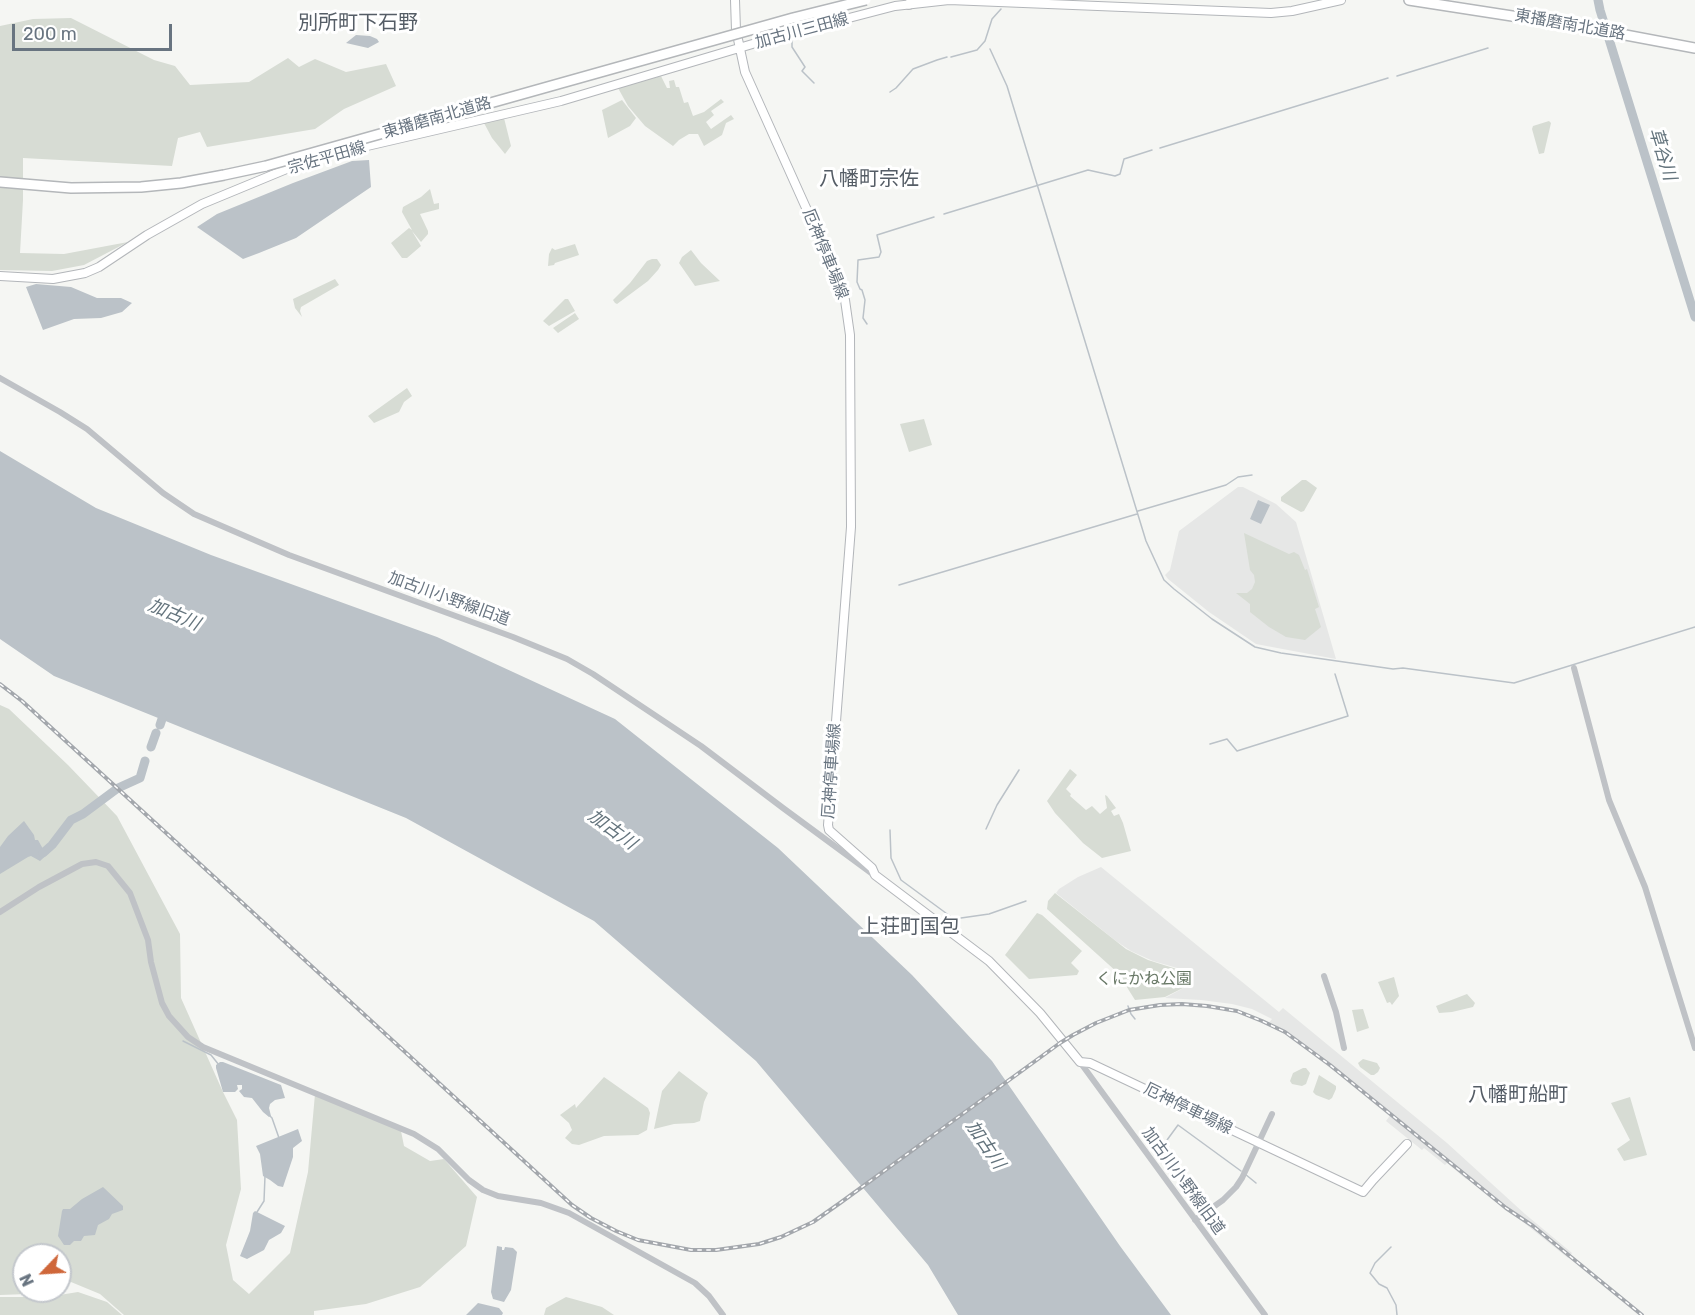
<!DOCTYPE html>
<html>
<head>
<meta charset="utf-8">
<style>
	body { margin:0 }
	#map { position:relative; width:1695px; height:1315px; overflow:hidden; background:#f5f6f3; font-family:Rubik,sans-serif }
	canvas { display:block }
	.north { position:absolute; left:12px; top:1243px; width:60px; height:60px; box-sizing:border-box; background:#fff; border:2px solid #c3c7cc; border-radius:50%; rotate:245deg; font-size:16px; font-weight:700; line-height:24px; text-align:center; color:#687480 }
	.north::after { content:''; display:block; margin:auto; width:21px; height:27px; background:#cf673a; clip-path:polygon(50% 0,100% 100%,50% 72%,0 100%) }
	.scale { position:absolute; left:12px; top:24px; width:160px; height:27px; box-sizing:border-box; border:3px solid #687480; border-top:0; padding-left:8px; font-size:18px; line-height:21px; white-space:nowrap; color:#687480; -webkit-text-stroke:4px #fff; paint-order:stroke }
</style>
</head>
<body>
<div id="map">
<canvas width="1695" height="1315"></canvas>
<div class="north">N</div>
<div class="scale">200 m</div>
</div>
<script>
const g = document.querySelector('canvas').getContext('2d');
g.lineJoin = 'round';
function fillPath(path, color) { g.fillStyle = color; g.fill(path, 'evenodd'); }
const poly = rows => new Path2D(rows.map(r => 'M' + r).join(''));
function trace(path, color, width, dash) { g.strokeStyle = color; g.lineWidth = width; g.lineCap = dash ? 'butt' : 'round'; g.setLineDash(dash || []); g.stroke(path); }
function label(font, color, halo, rows, align = 'center') {
  g.font = font + ' Rubik,"Noto Sans JP",sans-serif'; g.lineWidth = 6; g.setLineDash([]); g.textBaseline = 'middle'; g.strokeStyle = halo; g.fillStyle = color; for (const [text, x, y, turn = 0] of rows) {
    g.save(); g.translate(x, y); g.rotate((+turn || 0) * Math.PI / 180); g.textAlign = isNaN(turn) ? turn : align; if (halo) g.strokeText(text, 0, 0); g.fillText(text, 0, 0); g.restore();
  }
}
const built = poly([
	[1238,487,1243,487,1276,504,1296,522,1336,659,1256,644,1209,612,1168,579,1165,575,1170,570,1179,531],
	[1101,867,1279,1012,1283,1008,1447,1143,1525,1214,1572,1253,1568,1258,1468,1178,1466,1179,1447,1163,1445,1165,1424,1148,1422,1150,1386,1121,1391,1114,1287,1035,1267,1025,1272,1019,1252,1009,1232,1004,1201,1000,1165,998,1189,985,1184,970,1153,961,1131,951,1116,941,1056,893,1059,889,1078,877]
]);
const green = poly([
	[71,18,154,60,175,66,190,85,249,82,288,58,299,67,315,59,346,72,386,64,396,86,344,109,315,129,207,147,200,132,178,138,172,166,23,158,23,200,20,253,64,254,128,242,84,265,52,271,0,270,0,26,33,19],
	[661,76,667,88,670,88,669,81,674,80,676,87,679,87,684,103,688,102,693,116,704,112,721,99,724,102,711,111,714,115,706,122,711,129,731,115,734,119,726,123,722,135,704,146,698,134,689,134,679,140,673,146,645,126,628,106,618,88],
	[622,100,636,118,630,126,608,138,602,110],
	[504,118,511,146,505,154,492,138,484,123],
	[1549,121,1551,123,1544,153,1539,154,1532,129,1533,126],
	[430,189,434,204,439,203,439,209,420,214,428,231,428,234,421,242,412,231,421,246,407,258,402,258,391,243,409,228,412,230,402,212,403,207,421,197],
	[575,244,579,255,555,263,554,265,548,266,549,254,552,248,555,250],
	[691,250,701,263,720,281,695,286,679,263,682,257],
	[652,259,657,259,661,265,658,270,648,281,617,304,615,303,613,300,630,283,647,261],
	[335,279,339,285,301,307,300,311,302,317,295,308,293,299],
	[565,299,568,299,575,311,549,326,543,321],
	[575,313,579,319,558,333,553,328],
	[407,388,412,396,404,402,399,412,374,423,368,416],
	[924,419,932,445,909,452,900,424],
	[1302,480,1306,480,1317,488,1304,511,1301,512,1281,501,1281,497],
	[1244,533,1289,554,1294,552,1299,555,1305,570,1307,569,1319,607,1315,609,1321,627,1305,640,1286,637,1269,627,1250,612,1250,604,1236,593,1247,593,1252,589,1255,582,1254,575,1250,570],
	[0,705,9,709,68,765,117,816,180,934,181,998,223,1092,237,1120,241,1189,226,1245,233,1280,249,1294,290,1253,308,1172,315,1094,401,1131,404,1146,430,1161,444,1159,477,1197,466,1246,420,1287,366,1304,314,1311,314,1315,124,1315,100,1294,71,1282,60,1285,60,1255,24,1255,24,1291,37,1291,28,1294,0,1295],
	[1070,769,1077,775,1066,789,1071,794,1070,796,1086,810,1092,806,1100,814,1107,808,1105,795,1107,796,1116,808,1111,811,1114,816,1119,814,1123,823,1131,851,1102,858,1083,843,1055,813,1047,801],
	[1055,893,1126,949,1148,960,1183,971,1189,985,1165,997,1135,1000,1118,973,1047,909,1048,901],
	[1037,913,1042,915,1082,951,1071,963,1079,971,1077,975,1029,979,1005,955],
	[1394,977,1399,996,1392,1005,1390,1002,1387,1003,1378,982],
	[1467,994,1475,1003,1473,1007,1452,1012,1439,1013,1436,1006],
	[1363,1009,1369,1028,1357,1032,1352,1010],
	[1363,1059,1377,1063,1380,1068,1378,1072,1374,1075,1371,1075,1360,1067,1358,1063],
	[1303,1068,1306,1068,1310,1073,1306,1084,1302,1086,1292,1084,1290,1081,1293,1073],
	[679,1071,708,1093,704,1102,700,1121,694,1123,674,1124,654,1129,662,1091],
	[1319,1075,1336,1086,1336,1089,1332,1098,1329,1100,1316,1095,1313,1092],
	[604,1077,648,1108,650,1113,647,1130,638,1135,604,1136,579,1145,572,1144,565,1138,572,1130,569,1123,560,1115,575,1104,576,1108],
	[1630,1097,1647,1155,1624,1161,1617,1149,1630,1140,1611,1103],
	[78,1292,107,1302,122,1315,0,1315,0,1297,47,1297],
	[566,1297,602,1307,614,1315,544,1315,546,1308]
]);
const water = poly([
	[356,35,370,36,377,39,379,42,368,48,346,43],
	[369,160,371,187,296,238,259,253,243,259,197,227,217,214,293,183,352,161],
	[36,284,71,287,97,298,121,298,132,303,122,312,101,318,74,319,43,330,26,287],
	[0,451,96,508,211,555,437,637,615,719,778,848,912,975,992,1061,1120,1246,1171,1315,958,1315,928,1265,756,1061,594,921,406,818,54,676,0,639],
	[1258,500,1270,505,1261,524,1250,519],
	[24,821,34,835,35,840,38,840,43,849,47,846,52,850,40,861,31,856,28,857,0,874,0,847,8,836],
	[220,1062,223,1062,281,1085,285,1098,275,1100,270,1104,269,1108,271,1116,269,1117,263,1112,252,1098,244,1097,239,1091,242,1089,242,1085,237,1085,238,1089,235,1092,223,1092,216,1068,216,1065],
	[298,1129,302,1141,293,1148,293,1157,283,1187,278,1186,270,1180,263,1176,260,1154,256,1146],
	[103,1187,123,1206,123,1210,112,1214,109,1219,98,1225,95,1235,84,1236,81,1241,74,1241,70,1245,64,1245,58,1236,62,1211,63,1209,70,1209,82,1199],
	[255,1211,285,1226,281,1233,269,1240,264,1250,247,1259,240,1256,250,1231,253,1213],
	[497,1246,502,1247,502,1250,504,1250,505,1247,513,1248,517,1252,511,1290,504,1302,493,1299,491,1292],
	[478,1303,499,1308,503,1313,502,1315,466,1315]
]);
const stream = poly([
	[792,39,792,47,805,67,802,71,814,83],
	[990,49,1007,86,1146,541,1164,580,1174,589,1212,619,1255,647,1281,653,1393,669,1403,668,1514,683,1695,627],
	[951,57,977,50,985,41,992,19,1001,9],
	[1397,76,1488,48],
	[890,92,896,88,913,69,937,60,947,57],
	[1160,148,1388,78],
	[944,214,1088,170,1115,176,1120,174,1124,159,1152,150],
	[867,324,863,318,865,300,862,290,860,289,857,282,858,260,879,257,881,252,877,235,934,217],
	[1138,511,1226,485,1238,477,1252,475],
	[899,585,1137,514],
	[1210,744,1227,739,1237,751,1348,716,1335,674],
	[986,829,997,805,1019,770],
	[890,830,891,858,901,880,954,919,989,914,1026,901],
	[1128,1006,1131,1014,1135,1019],
	[183,1041,211,1055,219,1065],
	[270,1116,272,1118,279,1138],
	[1159,1151,1178,1125,1241,1171],
	[1245,1174,1256,1183],
	[257,1212,264,1201,265,1176],
	[1391,1247,1375,1263,1370,1273,1379,1284,1387,1288,1396,1305,1397,1315]
]);
const river = poly([
	[1598,0,1600,10,1695,317],
	[160,725,162,719],
	[151,747,156,733],
	[43,853,52,845,71,820,83,814,118,788,140,778,145,761]
]);
const minor = poly([
	[0,378,60,412,87,429,163,493,194,514,289,555,513,637,567,659,593,674,701,746,783,808,874,875],
	[1574,668,1609,800,1645,887,1695,1048],
	[0,912,39,887,82,864,96,862,108,866,130,893,148,940,151,962,162,1003,169,1016,188,1037,203,1047,414,1134,438,1149,469,1180,483,1190,498,1196,541,1203,569,1213,695,1283,709,1296,723,1315],
	[1324,976,1336,1012,1344,1048],
	[1080,1062,1265,1315],
	[1195,1220,1223,1200,1236,1187,1242,1178,1272,1114]
]);
const major = poly([
	[735,0,736,30,745,72,838,279,845,300,850,335,851,527,828,825,829,830,872,868,875,875,989,961,1040,1013,1080,1062,1090,1063,1363,1192,1373,1180,1407,1144],
	[0,276,53,279,85,273,99,267,147,235,202,204,306,161,350,150,561,101,776,37,895,6,949,0,1271,13,1292,11,1341,0]
]);
const highway = poly([
	[1409,0,1583,27,1695,48],
	[909,4,919,0],
	[0,182,71,188,141,187,181,183,224,175,266,166]
]);
const rail = poly([
	[0,684,22,701,116,787,572,1205,591,1218,616,1231,638,1240,691,1250,716,1250,759,1244,781,1237,813,1222,840,1203,1060,1043,1073,1035,1096,1023,1129,1010,1160,1005,1182,1004,1207,1006,1237,1011,1262,1021,1285,1032,1330,1065,1506,1208,1533,1226,1642,1315]
]);
const highwayBridge = poly([
	[266,166,793,18,866,0]
]);
const streetNames = [
	["東播磨南北道路",1570,25,10],
	["加古川三田線",802,31,-15],
	["東播磨南北道路",437,118,-16],
	["宗佐平田線",327,158,-16],
	["厄神停車場線",825,254,68],
	["加古川小野線旧道",449,599,20],
	["厄神停車場線",832,771,-86],
	["厄神停車場線",1188,1109,26],
	["加古川小野線旧道",1183,1181,54]
];
const parkNames = [
	["くにかね公園",1144,979]
];
const waterNames = [
	["草谷川",1662,154,73],
	["加古川",174,615,23],
	["加古川",612,830,36],
	["加古川",985,1145,56]
];
const quarterNames = [
	["別所町下石野",358,23],
	["八幡町宗佐",869,179],
	["上荘町国包",910,927],
	["八幡町船町",1518,1095]
];
fillPath(built, '#e6e7e6');
fillPath(green, '#d7dcd4');
fillPath(water, '#bbc2c8');
trace(stream, '#bbc2c8', 1.5);
trace(river, '#bbc2c8', 9);
trace(major, '#b3b6ba', 10);
trace(highway, '#b4b7ba', 12);
trace(minor, '#bfc2c6', 6);
trace(major, '#fff', 8);
trace(highway, '#fff', 9);
trace(rail, '#a3a7ac', 4);
trace(rail, '#fff', 1.5, [4.5]);
trace(highwayBridge, '#b4b7ba', 12, []);
trace(highwayBridge, '#fff', 9);
label('16px', '#687480', '#fff', streetNames);
label('16px', '#687866', '#fff', parkNames);
label('italic 18px', '#64747d', '#fff', waterNames);
label('20px', '#555d66', '#fff', quarterNames);
</script>
</body>
</html>
